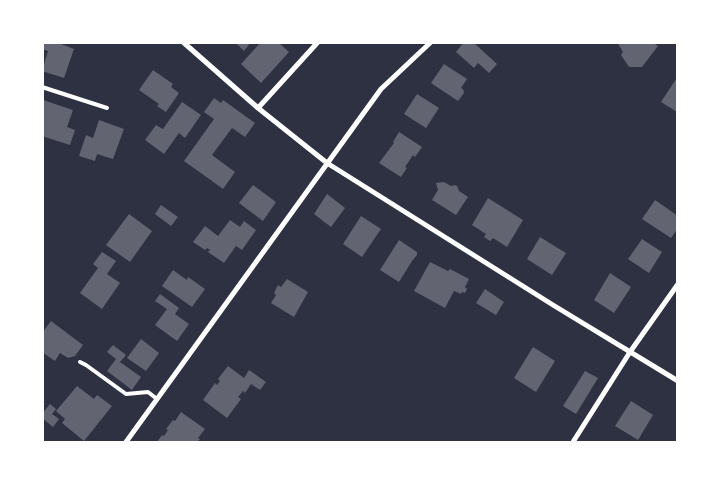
<!DOCTYPE html>
<html>
<head>
<meta charset="utf-8">
<style>
	body { margin:0 }
	#map { position:relative; width:720px; height:485px; overflow:hidden; background:#2d3142; font-family:"PT Serif",serif }
	canvas { display:block }
	.frame { position:absolute; inset:0; border:44px solid #fff; pointer-events:none }
</style>
</head>
<body>
<div id="map">
<canvas width="720" height="485"></canvas>
<div class="frame"></div>
</div>
<script>
const g = document.querySelector('canvas').getContext('2d');
g.lineJoin = 'round';
function fillPath(path, color) { g.fillStyle = color; g.fill(path, 'evenodd'); }
const poly = rows => new Path2D(rows.map(r => 'M' + r).join(''));
function trace(path, color, width, dash) { g.strokeStyle = color; g.lineWidth = width; g.lineCap = dash ? 'butt' : 'round'; g.setLineDash(dash || []); g.stroke(path); }
const building = poly([
	[43,42,56,42,74,49,64,78,42,71,48,51,42,49],
	[235,42,251,42,244,51],
	[261,42,278,42,289,52,261,83,241,64],
	[464,42,473,42,497,64,489,73,478,63,474,68,456,52],
	[617,42,652,42,658,46,642,67,629,67,621,55,623,52],
	[444,64,467,79,461,88,463,89,464,93,458,101,431,83],
	[153,70,173,84,171,87,179,93,166,112,157,106,159,104,139,90],
	[678,76,678,111,677,112,661,102],
	[417,94,439,108,426,128,404,114],
	[214,98,221,103,223,100,255,123,245,137,232,128,212,155,235,172,223,189,184,161,214,119,204,112],
	[43,100,73,110,67,127,75,130,70,145,42,136],
	[182,102,201,115,185,138,179,133,164,154,145,140,156,125,163,129],
	[99,120,124,129,113,159,97,154,95,161,79,156,86,135,93,138],
	[399,132,422,147,415,157,413,155,405,167,407,168,401,177,379,163,394,143,393,142],
	[444,182,451,186,455,185,457,186,459,191,468,197,456,215,432,200,438,190,436,183],
	[253,185,276,202,263,221,239,203],
	[327,194,345,208,331,227,314,214],
	[488,198,523,220,507,247,493,238,490,241,484,237,486,234,472,225],
	[655,200,678,216,678,228,671,238,642,219],
	[161,205,178,217,171,226,155,214],
	[129,214,152,231,130,262,106,245],
	[361,216,381,229,362,257,343,244],
	[230,220,240,227,244,221,256,230,242,250,236,246,224,263,208,252,210,250,207,248,205,250,193,242,205,226,218,236],
	[540,237,566,253,552,275,527,259],
	[642,239,662,252,649,273,628,259],
	[399,240,417,252,417,255,412,261,399,282,380,270],
	[102,252,116,261,107,274,120,283,102,309,80,293,98,268,93,264],
	[430,262,448,271,450,269,469,279,465,287,467,289,465,293,462,292,461,294,454,291,445,308,414,291],
	[173,270,187,280,188,277,205,289,192,307,162,286],
	[610,273,631,287,614,313,594,300],
	[287,279,308,292,294,317,271,303,276,295,274,293,278,285,281,287],
	[485,289,504,302,496,315,476,303],
	[160,294,179,308,175,314,189,324,177,341,155,325,167,309,155,301],
	[51,321,83,345,75,356,68,358,60,353,55,361,42,352,42,333],
	[141,339,159,353,146,371,127,358],
	[113,345,126,355,120,362,141,377,132,390,107,371,116,359,107,352],
	[533,347,555,361,536,392,514,378],
	[228,366,244,378,249,370,266,382,260,390,251,384,245,393,243,391,238,397,241,399,227,418,203,400,215,383,217,385,220,381,218,379],
	[585,371,598,378,576,414,563,406],
	[77,386,94,399,97,395,112,406,84,441,62,423,65,419,56,411],
	[631,401,653,415,638,440,615,426],
	[50,404,56,409,52,414,59,419,53,427,42,418,42,414],
	[181,412,205,429,198,438,200,439,197,442,157,442,162,435,164,436,168,430,166,429,173,420,175,421]
]);
const service = poly([
	[42,87,107,108],
	[80,362,86,365,126,394,148,392,157,399]
]);
const minor = poly([
	[183,42,258,108,327,163,553,305,678,381],
	[258,108,318,42],
	[126,442,381,89,431,42],
	[573,442,630,352,678,284]
]);
fillPath(building, '#626471');
trace(service, '#fff', 4);
trace(minor, '#fff', 5);
</script>
</body>
</html>
